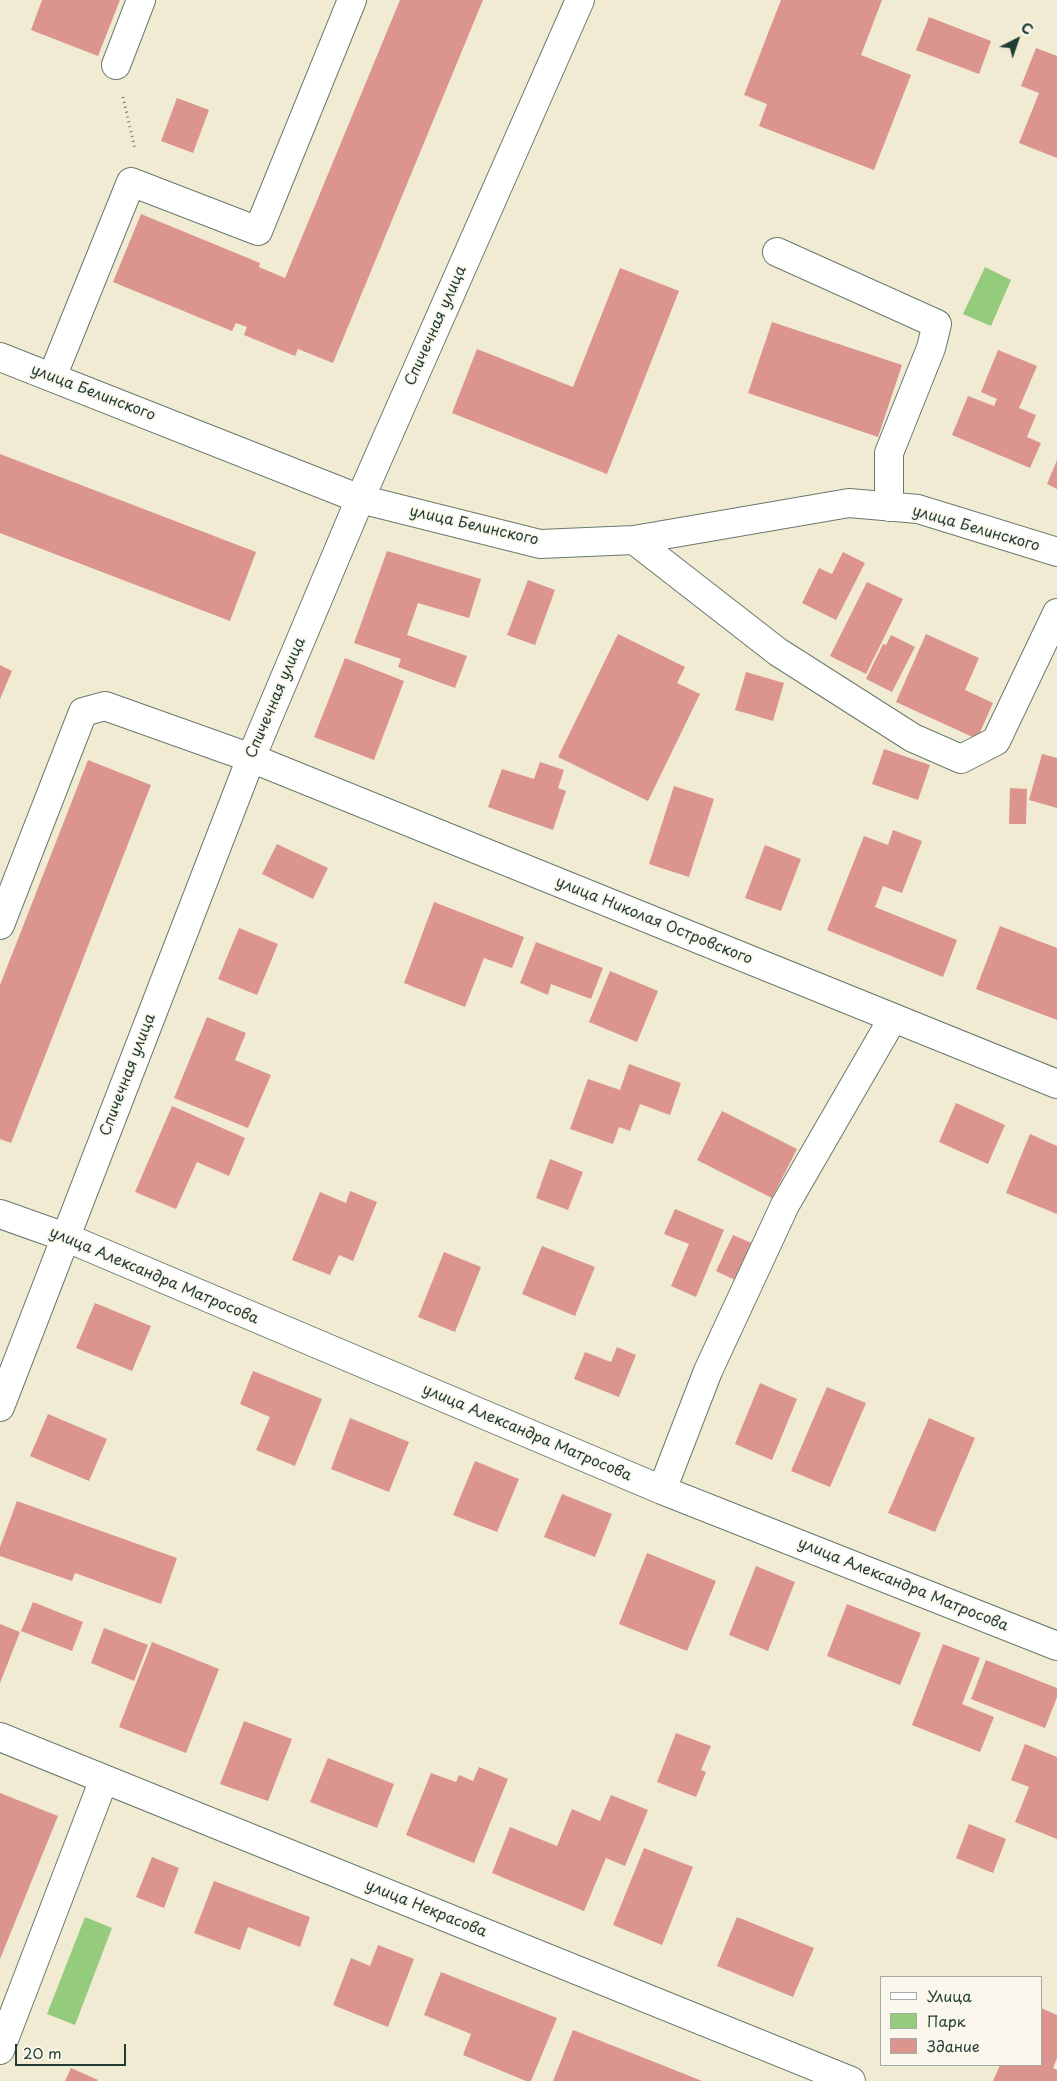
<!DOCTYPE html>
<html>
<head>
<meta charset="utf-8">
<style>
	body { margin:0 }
	#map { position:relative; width:1057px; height:2081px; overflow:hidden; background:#f1ebd3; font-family:"Playpen Sans",sans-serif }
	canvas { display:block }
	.legend { position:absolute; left:880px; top:1976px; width:162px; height:90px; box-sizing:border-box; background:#fbf7ec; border:1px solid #a3ada2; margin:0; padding:6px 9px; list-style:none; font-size:15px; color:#1f3d34 }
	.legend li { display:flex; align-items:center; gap:10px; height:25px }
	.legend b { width:25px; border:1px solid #a3ada2 }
	.north { position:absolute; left:992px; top:15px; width:50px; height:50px; -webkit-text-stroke:4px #fbf7ec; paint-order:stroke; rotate:41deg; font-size:14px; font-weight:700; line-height:20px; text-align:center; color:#1f3d34 }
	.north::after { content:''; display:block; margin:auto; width:18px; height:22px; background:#1f3d34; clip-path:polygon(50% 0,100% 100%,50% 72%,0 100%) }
	.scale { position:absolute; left:15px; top:2044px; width:111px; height:22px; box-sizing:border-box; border:2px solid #1f3d34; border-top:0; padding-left:6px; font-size:15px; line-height:18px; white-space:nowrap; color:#1f3d34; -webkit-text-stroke:4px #fbf7ec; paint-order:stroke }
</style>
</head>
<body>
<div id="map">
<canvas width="1057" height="2081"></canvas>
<ul class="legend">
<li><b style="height:6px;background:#fff"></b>Улица</li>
<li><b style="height:14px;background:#94cb7d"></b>Парк</li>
<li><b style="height:14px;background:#db958e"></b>Здание</li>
</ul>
<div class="north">С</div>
<div class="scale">20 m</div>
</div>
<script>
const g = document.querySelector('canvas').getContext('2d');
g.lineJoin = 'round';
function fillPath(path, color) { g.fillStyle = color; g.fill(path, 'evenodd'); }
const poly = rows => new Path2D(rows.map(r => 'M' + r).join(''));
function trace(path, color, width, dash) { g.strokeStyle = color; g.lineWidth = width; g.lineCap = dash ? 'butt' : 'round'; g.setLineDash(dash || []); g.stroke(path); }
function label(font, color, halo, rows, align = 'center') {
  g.font = font + ' "Playpen Sans",sans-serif'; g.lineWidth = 4; g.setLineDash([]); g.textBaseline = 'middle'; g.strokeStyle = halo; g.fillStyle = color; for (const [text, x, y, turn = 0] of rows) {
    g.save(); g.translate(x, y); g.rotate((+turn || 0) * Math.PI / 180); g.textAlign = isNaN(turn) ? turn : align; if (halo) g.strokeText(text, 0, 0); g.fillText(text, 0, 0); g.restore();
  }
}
const green = poly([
	[985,267,1011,280,991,326,963,314],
	[85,1917,112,1928,75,2025,47,2014]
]);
const building = poly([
	[42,0,120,0,98,56,31,30],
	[400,0,483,0,333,363,298,349,295,356,244,335,247,327,236,323,232,331,113,282,141,214,260,263,259,267,285,278],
	[781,0,882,0,861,55,911,75,874,170,759,126,767,104,744,95],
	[929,17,991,41,979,74,916,50],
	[1036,48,1057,56,1057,158,1019,143,1039,93,1021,86],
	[177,98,209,110,193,153,161,141],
	[620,268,679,291,607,474,452,413,477,349,573,387],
	[772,322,902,365,878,437,748,393],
	[998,350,1037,366,1019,408,1036,415,1027,437,1041,443,1030,468,952,435,968,396,994,406,997,399,981,392],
	[0,454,256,552,230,621,0,533],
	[1057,460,1057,489,1047,484],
	[387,551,481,579,469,618,418,603,407,635,467,656,455,688,398,667,401,659,354,643],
	[843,552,865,563,836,620,802,603,819,568,832,574],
	[528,580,555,590,535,645,507,635],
	[867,582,903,599,866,674,830,656],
	[618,634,685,667,677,683,700,694,648,801,558,757],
	[926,634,979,658,965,690,993,703,977,739,896,702],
	[891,635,915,647,892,692,866,679,883,644,886,645],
	[345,658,404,681,374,760,314,737],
	[0,665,12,671,0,699],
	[746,672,784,683,773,721,735,710],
	[884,749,930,765,918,800,872,784],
	[1042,754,1057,758,1057,808,1029,800],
	[88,760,151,785,11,1143,0,1139,0,985],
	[540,762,564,770,558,788,566,791,553,830,488,807,502,769,534,779],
	[674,786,714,799,689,877,649,864],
	[1010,788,1027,789,1026,824,1009,824],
	[893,830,922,841,902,893,883,886,875,907,957,940,943,977,827,930,864,836,888,845],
	[277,844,328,868,313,899,262,874],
	[765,845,801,859,781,911,745,898],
	[434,902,524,937,512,968,484,958,465,1007,404,983],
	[1000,926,1057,948,1057,1020,976,989],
	[239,928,278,944,257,995,218,979],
	[536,942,603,968,591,999,551,984,548,995,520,983],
	[610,971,658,991,637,1042,589,1022],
	[207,1017,246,1033,235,1060,271,1075,248,1128,174,1098],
	[629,1064,681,1083,670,1115,640,1104,630,1131,619,1127,613,1144,570,1129,588,1079,620,1090],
	[956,1103,1005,1125,988,1164,939,1142],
	[172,1106,245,1138,229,1176,197,1162,176,1209,135,1192],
	[722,1111,797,1149,772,1198,697,1160],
	[1030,1134,1057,1146,1057,1214,1006,1193],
	[550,1159,583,1172,568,1210,536,1198],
	[350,1191,377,1202,353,1261,339,1255,330,1275,292,1260,320,1192,346,1203],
	[675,1209,724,1230,696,1297,671,1286,689,1244,664,1234],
	[733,1235,756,1245,739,1282,716,1271],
	[542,1246,595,1267,575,1316,522,1294],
	[444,1252,481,1267,455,1332,418,1317],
	[95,1303,151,1326,132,1371,76,1348],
	[617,1347,636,1355,619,1397,574,1379,585,1352,611,1362],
	[253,1371,322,1399,295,1466,256,1450,270,1417,240,1404],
	[760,1383,797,1399,772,1460,735,1444],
	[827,1387,866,1403,830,1487,791,1471],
	[48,1414,107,1439,89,1481,30,1456],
	[350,1418,409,1442,389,1492,331,1469],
	[929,1418,975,1438,935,1532,888,1513],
	[475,1461,519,1479,497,1532,453,1515],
	[562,1494,612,1514,595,1557,544,1537],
	[17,1501,177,1558,161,1604,75,1573,72,1581,0,1556,0,1547],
	[647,1553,716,1581,687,1651,619,1624],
	[756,1566,795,1582,768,1651,729,1635],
	[33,1602,83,1622,72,1651,21,1631],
	[847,1604,921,1633,900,1685,827,1656],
	[0,1624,20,1632,0,1683],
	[104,1628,148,1645,134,1681,91,1663],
	[152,1642,219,1669,186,1753,119,1727],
	[943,1644,980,1658,962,1704,994,1717,980,1752,912,1725],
	[986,1660,1057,1688,1057,1697,1045,1728,971,1699],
	[244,1721,292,1739,268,1801,220,1784],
	[676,1733,711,1746,701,1770,706,1772,696,1797,657,1782],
	[1025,1744,1057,1757,1057,1839,1015,1822,1029,1787,1011,1780],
	[328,1758,394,1784,377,1828,310,1802],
	[479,1767,508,1779,474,1863,406,1835,431,1773,456,1782,459,1775,473,1781],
	[0,1793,58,1816,0,1959],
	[611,1795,648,1810,625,1866,606,1858,584,1911,492,1873,510,1827,557,1846,572,1809,600,1821],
	[969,1824,1006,1839,993,1873,956,1858],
	[644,1848,693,1867,662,1945,613,1925],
	[152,1857,179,1868,164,1908,136,1897],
	[214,1881,310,1917,300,1947,248,1927,240,1950,194,1933],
	[737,1917,814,1948,793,1997,717,1966],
	[378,1945,414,1959,388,2027,333,2005,351,1958,370,1966],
	[441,1972,557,2018,531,2081,526,2081,463,2055,471,2034,424,2015],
	[1041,2008,1057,2015,1057,2058,1053,2068,1057,2070,1057,2081,993,2081,1000,2065,1041,2065],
	[573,2030,662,2065,702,2081,553,2081],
	[71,2068,98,2080,97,2081,65,2081]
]);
const path = poly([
	[123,97,135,149]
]);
const minor = poly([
	[116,65,141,0],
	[777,252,937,324,931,348,889,453,889,507],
	[0,357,360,499,540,544,634,540,849,503,918,509,1057,552],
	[52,377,131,182,258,231,352,0],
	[634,540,778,652,913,738,961,759,996,741,1057,613],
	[0,925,83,712,105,706,251,758,1057,1084],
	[0,1214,65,1237,662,1490,1057,1646],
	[0,1407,251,758,360,499,580,0],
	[662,1490,708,1371,785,1205,893,1018],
	[0,1737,851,2081],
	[0,2050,104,1779]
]);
const streetNames = [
	["Спичечная улица",436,326,-66],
	["улица Белинского",93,393,21],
	["улица Белинского",474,526,13],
	["улица Белинского",976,529,16],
	["Спичечная улица",276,698,-67],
	["улица Николая Островского",654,921,22],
	["Спичечная улица",128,1075,-69],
	["улица Александра Матросова",154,1276,23],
	["улица Александра Матросова",527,1433,23],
	["улица Александра Матросова",903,1585,22],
	["улица Некрасова",426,1909,22]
];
fillPath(green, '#94cb7d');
fillPath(building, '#db958e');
trace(minor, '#687a6c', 30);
trace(path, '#687a6c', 3, [1, 4]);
trace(minor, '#fff', 28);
label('15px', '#1f3d34', '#fbf7ec', streetNames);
</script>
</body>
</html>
